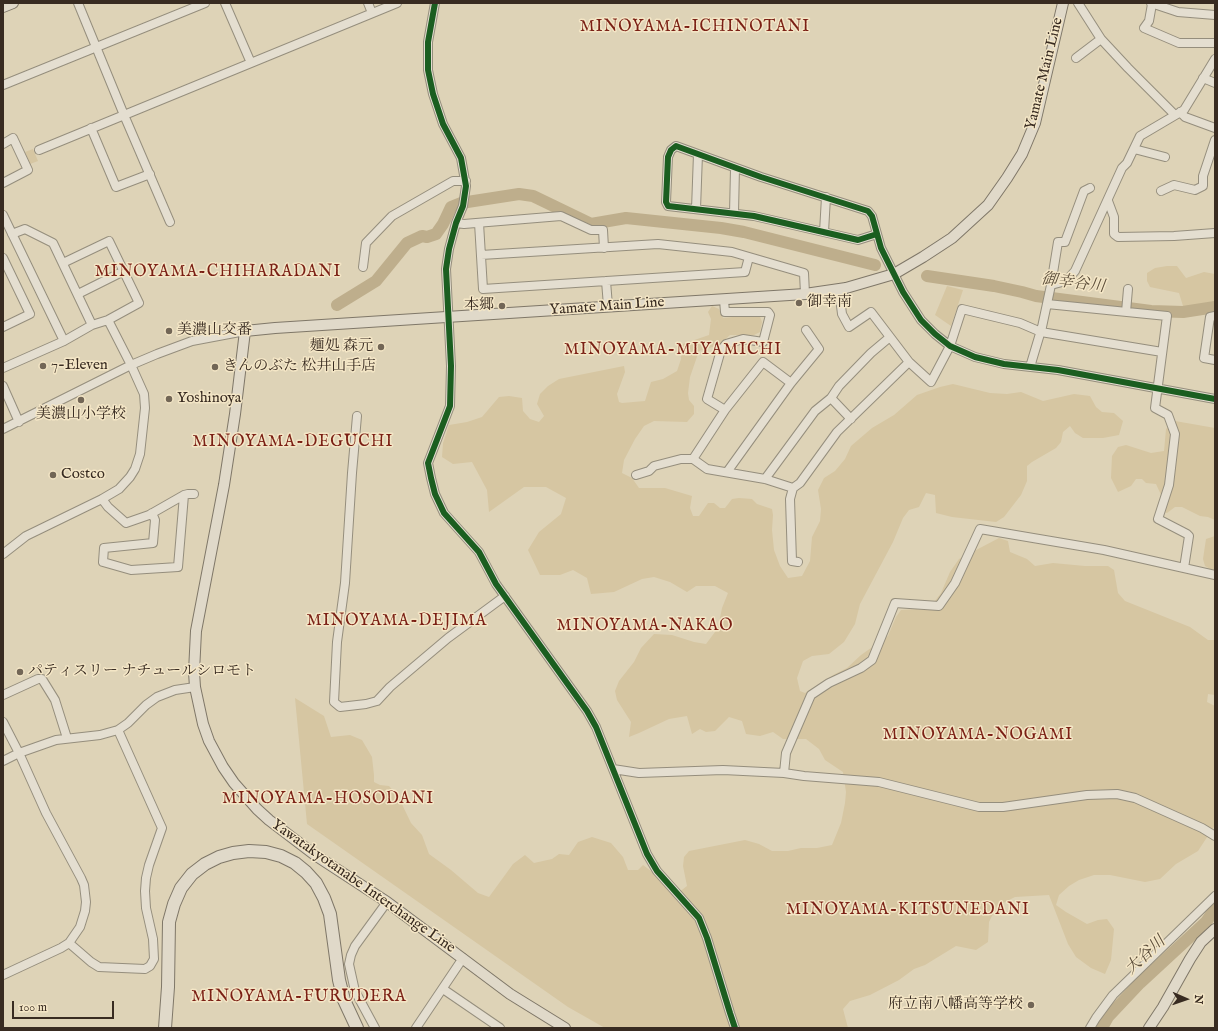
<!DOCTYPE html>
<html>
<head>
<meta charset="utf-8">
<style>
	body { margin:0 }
	#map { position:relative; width:1218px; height:1031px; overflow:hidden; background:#ded3b7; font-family:"IM FELL English",serif }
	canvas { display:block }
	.frame { position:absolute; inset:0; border:4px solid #382b21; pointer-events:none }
	.north { position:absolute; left:1166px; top:979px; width:40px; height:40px; -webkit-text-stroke:3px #f4e6c6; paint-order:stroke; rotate:92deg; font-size:11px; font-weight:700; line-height:16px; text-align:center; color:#382b21 }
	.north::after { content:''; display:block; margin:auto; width:14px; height:18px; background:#382b21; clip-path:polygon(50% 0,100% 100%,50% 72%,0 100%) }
	.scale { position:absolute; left:12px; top:1001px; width:102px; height:18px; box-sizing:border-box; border:2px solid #382b21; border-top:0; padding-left:5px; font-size:12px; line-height:14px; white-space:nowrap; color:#382b21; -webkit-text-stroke:3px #f4e6c6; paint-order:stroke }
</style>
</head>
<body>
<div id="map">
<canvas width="1218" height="1031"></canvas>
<div class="frame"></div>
<div class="north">N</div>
<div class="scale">100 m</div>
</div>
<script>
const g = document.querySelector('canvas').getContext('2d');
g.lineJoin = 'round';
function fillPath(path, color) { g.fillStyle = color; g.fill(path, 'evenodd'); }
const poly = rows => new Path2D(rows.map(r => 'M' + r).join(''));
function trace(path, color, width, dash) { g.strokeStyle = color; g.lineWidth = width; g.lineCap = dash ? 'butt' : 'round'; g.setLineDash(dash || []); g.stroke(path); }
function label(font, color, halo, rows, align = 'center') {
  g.font = font + ' "IM FELL English","Noto Serif JP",serif'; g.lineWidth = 3; g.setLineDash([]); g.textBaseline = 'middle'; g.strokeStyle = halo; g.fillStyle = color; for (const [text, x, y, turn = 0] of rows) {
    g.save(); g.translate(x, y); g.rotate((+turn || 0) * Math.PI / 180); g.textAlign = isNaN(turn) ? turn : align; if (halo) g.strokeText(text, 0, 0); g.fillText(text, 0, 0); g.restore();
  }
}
const green = poly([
	[33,149,38,161,30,164,25,152],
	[1167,266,1177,266,1186,278,1204,272,1215,274,1215,311,1183,306,1179,293,1150,287,1147,281,1147,273,1155,268],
	[947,286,963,290,951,326,935,315],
	[712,306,719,309,723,318,759,314,762,322,760,332,754,335,730,335,719,345,699,351,690,377,688,393,689,400,694,406,694,414,687,422,654,421,644,426,635,439,624,460,622,473,632,478,639,488,665,488,692,496,690,508,693,516,699,516,708,503,714,503,720,508,725,508,732,499,739,498,752,499,757,504,772,509,773,515,772,530,774,550,780,566,788,578,802,576,810,561,812,537,820,521,821,509,818,490,824,478,835,471,845,459,851,446,872,428,894,415,917,395,940,387,953,384,990,393,1007,394,1021,392,1043,401,1074,394,1090,396,1096,407,1102,412,1114,413,1123,421,1119,435,1103,438,1083,438,1075,433,1070,426,1063,432,1061,442,1056,448,1032,462,1027,466,1027,481,1021,495,1004,517,996,522,952,517,936,513,935,495,926,493,919,507,909,510,903,518,893,542,860,604,855,624,844,642,829,654,812,656,803,661,797,678,800,691,805,693,835,674,847,668,861,655,888,636,896,617,901,610,917,609,928,610,941,593,950,572,959,559,999,538,1008,541,1010,552,1027,559,1035,566,1053,563,1085,566,1108,566,1114,570,1118,593,1125,601,1190,627,1208,640,1215,640,1215,695,1208,694,1207,702,1215,706,1215,825,1198,851,1176,864,1160,879,1145,882,1110,875,1094,875,1079,880,1069,886,1059,895,1056,905,1066,912,1087,924,1098,920,1107,919,1114,929,1111,960,1105,974,1091,968,1076,957,1068,944,1049,895,1015,897,997,906,989,922,988,942,976,950,956,946,925,965,914,969,899,980,870,995,850,1001,843,1009,848,1028,605,1028,568,1007,307,824,295,698,324,716,331,737,350,735,362,740,372,757,374,775,374,782,380,785,389,786,398,796,411,823,422,835,429,854,451,870,478,893,489,897,513,864,525,855,534,863,552,859,559,854,569,855,578,842,592,837,611,843,623,857,628,870,638,870,643,865,655,874,674,896,687,886,683,866,684,857,689,851,745,840,759,844,772,851,788,851,801,848,817,848,832,845,841,823,845,803,846,792,843,772,825,760,819,749,806,739,783,739,773,732,760,736,746,734,742,721,729,717,715,731,706,732,700,729,692,734,687,716,669,719,639,733,629,737,631,722,617,700,615,691,619,681,634,662,641,648,654,634,672,635,694,642,706,644,718,628,722,608,728,593,715,586,696,586,687,592,670,582,654,577,642,579,614,592,591,594,587,578,573,570,560,575,540,575,528,550,539,532,561,514,566,498,546,487,524,487,489,512,487,490,472,462,453,464,442,457,443,443,449,425,467,422,482,417,499,397,509,396,522,398,523,411,530,419,539,422,544,416,537,404,540,394,548,386,559,379,624,366,625,372,617,394,619,402,622,403,645,401,651,382,663,379,677,371,681,359,680,345,709,335,711,319,708,312],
	[1175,421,1215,428,1215,520,1208,517,1200,516,1182,507,1175,507,1167,513,1163,512,1162,497,1156,484,1146,483,1142,479,1136,479,1131,486,1118,492,1111,478,1112,456,1118,447,1126,445,1151,453,1164,451,1166,429],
	[1215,536,1215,572,1205,566,1203,559,1206,539]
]);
const river = poly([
	[927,276,994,286,1022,292,1036,296,1151,311,1183,312,1215,307],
	[337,305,376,281,407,243,422,236,427,237,436,234,443,224,451,207,461,203,519,194,533,196,591,224,626,218,721,228,744,232,875,265],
	[1102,1028,1108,1017,1140,983,1206,922,1215,909]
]);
const minor = poly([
	[78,3,124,115,170,222],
	[225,3,251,63],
	[368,3,372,13],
	[435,3,428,42,428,70,433,94,443,124,461,158,466,186,463,206,456,223,449,249,446,269,451,366,450,406,428,463,431,478,435,494,444,513,479,552,496,584,587,711,596,727,647,854,657,871,699,918,707,938,730,1013,735,1028],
	[1078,3,1101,39,1128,68,1175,115],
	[1151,3,1178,12,1215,15],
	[1152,4,1149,21,1144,28,1179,43,1215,43],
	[1076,58,1101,39],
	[1203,78,1215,83],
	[3,85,205,3],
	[1180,112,1185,117,1215,128],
	[91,128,116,187,150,174],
	[3,144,13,138,28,170,3,183],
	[1134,149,1165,157],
	[39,150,397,3],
	[1161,191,1174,185,1195,190,1203,186,1203,176,1215,140],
	[1108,201,1114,217,1114,234,1118,237,1174,236,1215,233],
	[696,209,698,154],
	[734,213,735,168],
	[3,215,64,341],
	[456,223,464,224,561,216,591,230,603,230,604,248],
	[479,223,483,289,745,272,749,257],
	[824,232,826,197],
	[12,234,25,229,53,243,92,325],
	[877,234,858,240,754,216,668,206,666,202,668,157,671,150,676,146,761,177,868,211,872,216,881,248,903,292,921,320,935,334,950,346,975,357,1004,364,1058,370,1215,399],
	[481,255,658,244,732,252,804,273,805,294],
	[3,258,30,314,3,327],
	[363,267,366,243,392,216,453,181,466,181],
	[606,281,608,306],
	[1051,285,1058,242,1065,242,1084,191,1090,188],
	[839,290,842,314,849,327,871,312,909,362,931,382,950,346,962,309,1020,323,1041,332,1162,352],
	[78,294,124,271],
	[724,300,725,312,768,312,770,315,763,342,743,339,726,344,721,350,707,399,725,410],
	[1047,304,1167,316,1155,408,1168,415,1175,434,1169,485,1158,519,1187,534,1189,536,1184,568],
	[1126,312,1128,289],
	[1215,316,1210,317,1204,358,1215,360],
	[1030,367,1042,327,1051,285,1066,281,1075,271,1122,168,1127,163,1140,136,1184,110,1215,59],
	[3,368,64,341,92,325,108,320,139,303,109,241,63,263],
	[3,386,19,422],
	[831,398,851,419],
	[357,416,352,473,345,583,337,642,334,702,340,707,366,704,377,701,390,687,448,638,505,596],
	[3,429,131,365,157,354,192,341,245,331],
	[693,459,725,410,763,362,791,383],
	[727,472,791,383,819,349,806,330],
	[636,475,649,471,654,466,681,459,693,459,707,469,765,479,793,488,790,499,792,561,798,562],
	[765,479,815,411,831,398,839,386,871,353,890,337],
	[793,488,800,483,837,432,909,362],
	[102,499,108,507,126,523,149,515,184,495,188,494,194,494],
	[152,513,155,520,153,543,104,548,103,562,131,570,178,567,184,495],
	[3,554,26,536,102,499,119,489,130,477,135,469,140,454,145,408,144,394,131,365,108,320],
	[3,695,38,679,42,679,55,700,67,738],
	[3,722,19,753,46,813,81,878,84,885,86,902,85,911,80,927,69,943,61,948,3,975],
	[3,761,19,753,56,740,100,735,118,730,128,723,146,705,157,697,175,690,195,687],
	[613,769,639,773,723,770,784,773,804,776,879,782,979,807,1003,807,1087,795,1117,794,1135,798,1202,828,1215,836],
	[784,773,786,753,811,695,829,683,861,668,872,660,895,603,939,606,955,583,980,529,1104,550,1215,575],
	[69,943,91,962,99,967,145,969,150,966,154,959,153,939,146,908,145,891,146,878,149,865,162,828,118,730],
	[443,989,500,1028],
	[375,1028,355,991,349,964,351,955,355,946,387,902],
	[416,1028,463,958],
	[1090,1028,1096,1018,1113,995,1215,896]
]);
const major = poly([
	[3,7,13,3],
	[565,1028,510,994,387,902,315,855,269,820,257,809,234,783,223,767,209,741,203,724,195,687,194,672,196,631,224,485,235,414,245,331,275,328,805,294,846,288,894,274,923,257,952,238,988,205,1007,178,1022,154,1035,123,1063,3],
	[1149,1028,1163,1007,1190,959,1201,942,1215,929]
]);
const highway = poly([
	[165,1028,168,987,169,922,174,904,181,888,192,874,205,864,219,857,233,853,249,851,266,852,281,856,295,863,306,872,316,883,324,898,330,914,339,980,344,1000,357,1028]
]);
const cycleway = poly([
	[435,3,428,42,428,70,433,94,443,124,461,158,466,186,463,206,456,223,449,249,446,269,451,366,450,406,428,463,431,478,435,494,444,513,479,552,496,584,587,711,596,727,647,854,657,871,699,918,707,938,730,1013,735,1028],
	[877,234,858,240,754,216,668,206,666,202,668,157,671,150,676,146,761,177,868,211,872,216,881,248,903,292,921,320,935,334,950,346,975,357,1004,364,1058,370,1215,399]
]);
const markers = [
	[799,303,4,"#726656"],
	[502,306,4,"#726656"],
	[169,331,4,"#726656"],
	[381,347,4,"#726656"],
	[43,366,4,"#726656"],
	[215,367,4,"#726656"],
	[169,399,4,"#726656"],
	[81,400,4,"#726656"],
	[53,475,4,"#726656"],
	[20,672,4,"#726656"],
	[1031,1005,4,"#726656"]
];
const streetNames = [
	["Yamate Main Line",1045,74,-76],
	["Yamate Main Line",607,307,-4],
	["Yawatakyotanabe Interchange Line",363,887,35]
];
const poiNames = [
	["御幸南",807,303],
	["本郷",494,306,"right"],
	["美濃山交番",177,331],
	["麺処 森元",373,347,"right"],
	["7-Eleven",51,366],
	["きんのぶた 松井山手店",223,367],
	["Yoshinoya",177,399],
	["美濃山小学校",81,415,"center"],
	["Costco",61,475],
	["パティスリー ナチュールシロモト",28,672],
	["府立南八幡高等学校",1023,1005,"right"]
];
const neighbourhoodNames = [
	["MINOYAMA-ICHINOTANI",695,28],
	["MINOYAMA-CHIHARADANI",218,273],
	["MINOYAMA-MIYAMICHI",673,351],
	["MINOYAMA-DEGUCHI",293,443],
	["MINOYAMA-DEJIMA",397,622],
	["MINOYAMA-NAKAO",645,627],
	["MINOYAMA-NOGAMI",978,736],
	["MINOYAMA-HOSODANI",328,800],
	["MINOYAMA-KITSUNEDANI",908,911],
	["MINOYAMA-FURUDERA",299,998]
];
const waterNames = [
	["御幸谷川",1073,284,7],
	["大谷川",1146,956,-43]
];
fillPath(green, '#d6c6a2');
trace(river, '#beae8c', 12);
trace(minor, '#958e7d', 10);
trace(major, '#7f7768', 12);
trace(highway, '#7f7768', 14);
trace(minor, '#e4ded0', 8);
trace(major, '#e0d9c9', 10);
trace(highway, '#e0d9c9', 12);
trace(cycleway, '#1b5e20', 6);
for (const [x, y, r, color] of markers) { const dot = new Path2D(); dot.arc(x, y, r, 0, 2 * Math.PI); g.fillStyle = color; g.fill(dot); trace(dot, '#f4e6c6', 1.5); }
label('15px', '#382b21', '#f4e6c6', streetNames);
label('15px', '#382b21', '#f4e6c6', poiNames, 'left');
g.letterSpacing = '1px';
label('16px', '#7a1f14', '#f4e6c6', neighbourhoodNames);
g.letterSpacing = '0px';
label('italic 16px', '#5c4e3b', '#f4e6c6', waterNames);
</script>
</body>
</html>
